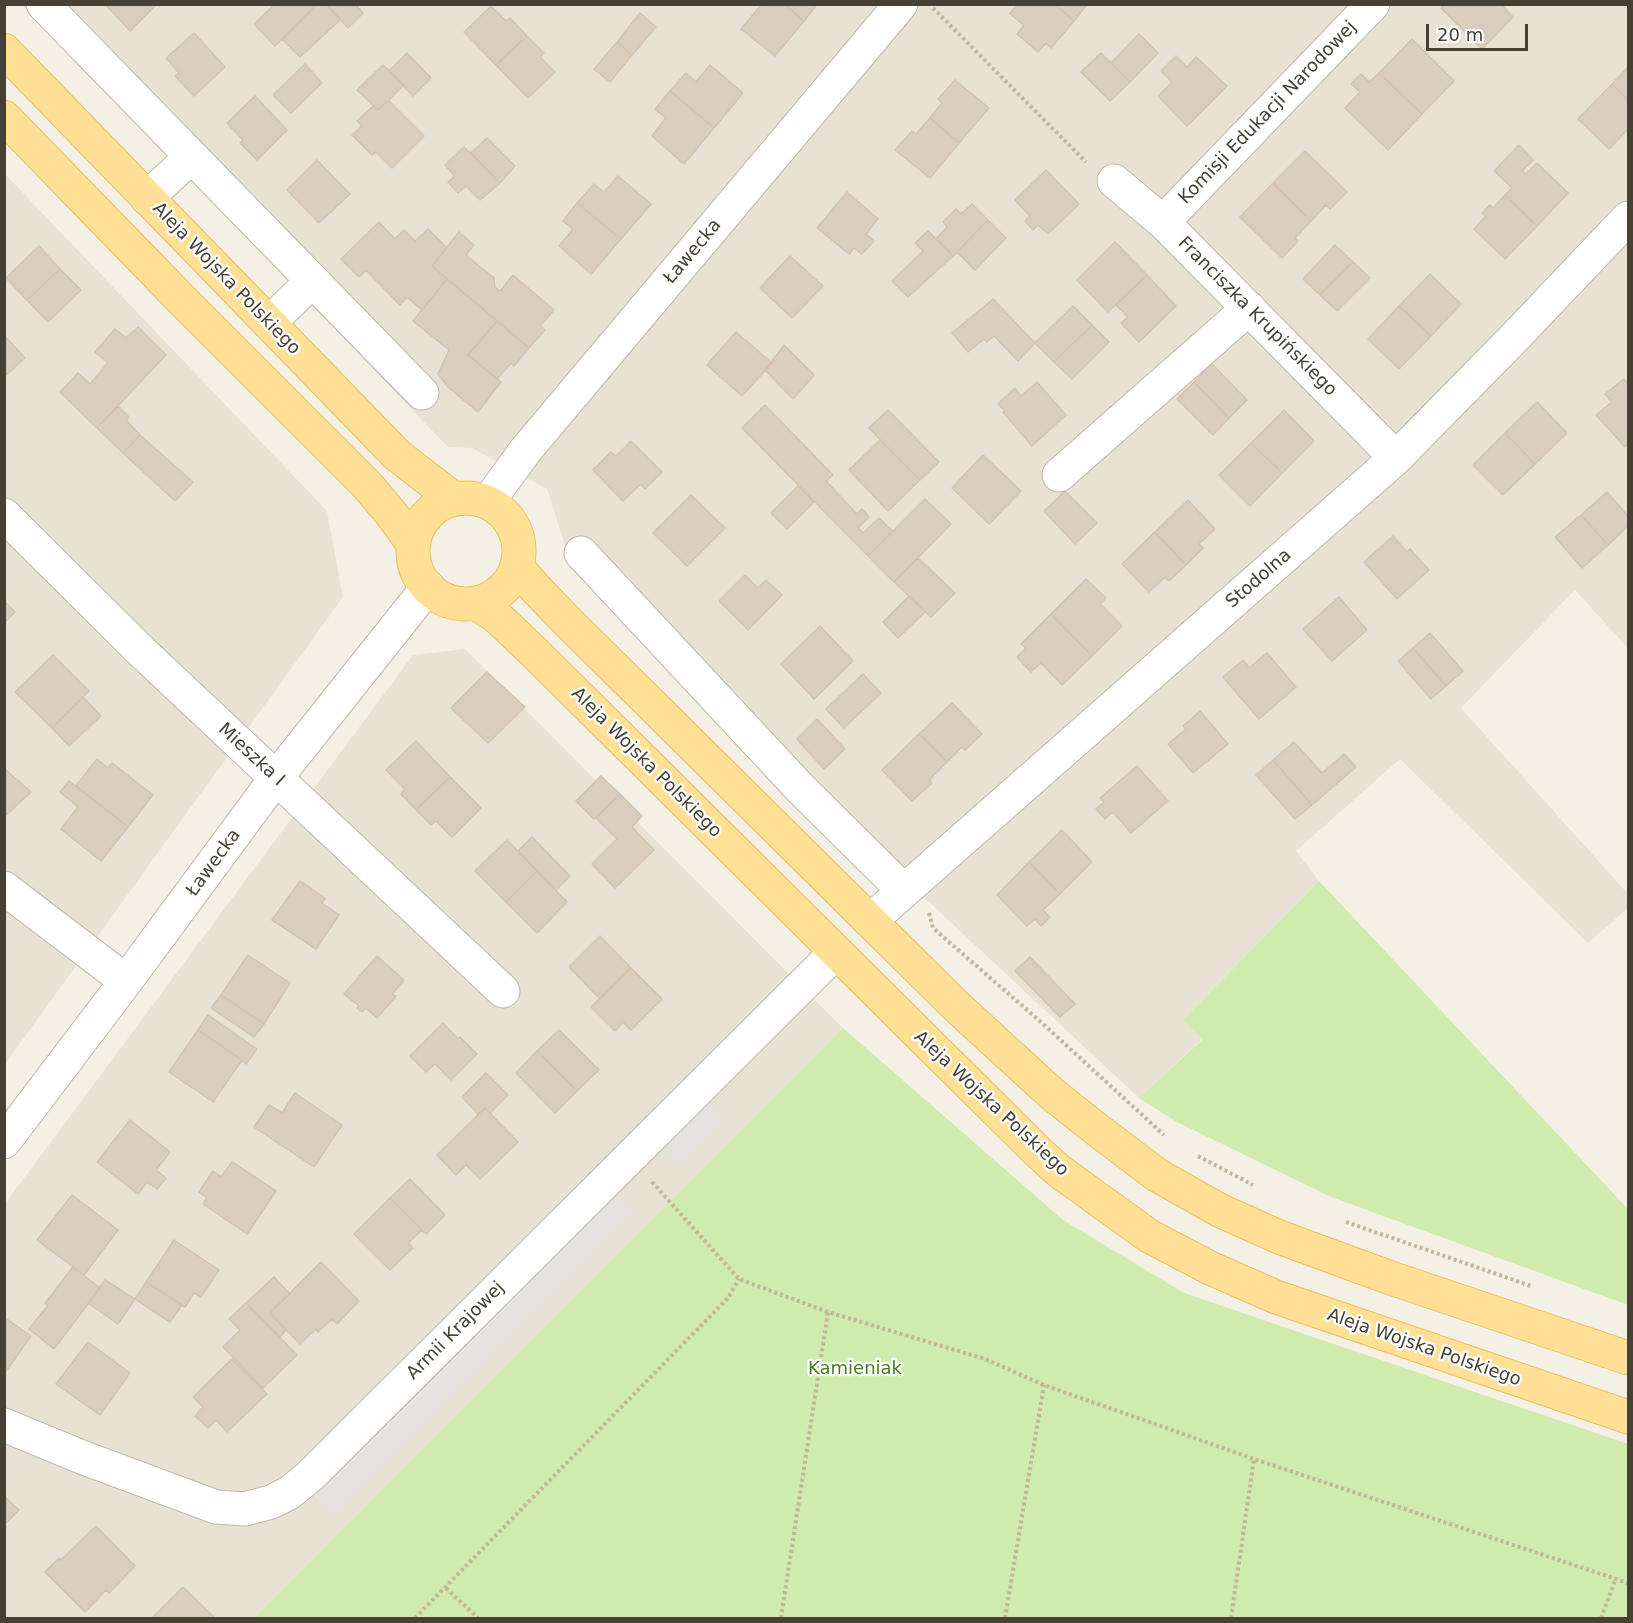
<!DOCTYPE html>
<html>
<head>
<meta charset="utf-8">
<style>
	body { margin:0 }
	#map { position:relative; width:1633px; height:1623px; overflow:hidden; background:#f4f0e6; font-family:"DejaVu Sans",sans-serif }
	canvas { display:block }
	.frame { position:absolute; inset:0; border:6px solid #474035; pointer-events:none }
	.scale { position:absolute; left:1426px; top:24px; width:102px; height:27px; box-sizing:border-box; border:3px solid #474035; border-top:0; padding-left:8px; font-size:18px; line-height:21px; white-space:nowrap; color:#474035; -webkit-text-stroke:4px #fff; paint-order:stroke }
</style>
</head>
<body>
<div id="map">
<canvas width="1633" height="1623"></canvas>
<div class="frame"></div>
<div class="scale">20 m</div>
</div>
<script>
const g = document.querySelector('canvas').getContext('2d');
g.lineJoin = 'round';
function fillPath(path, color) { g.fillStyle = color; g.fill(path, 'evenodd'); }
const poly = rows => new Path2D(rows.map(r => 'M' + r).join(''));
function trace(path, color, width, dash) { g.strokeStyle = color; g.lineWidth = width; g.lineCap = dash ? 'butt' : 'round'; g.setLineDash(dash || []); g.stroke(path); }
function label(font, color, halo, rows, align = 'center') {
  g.font = font + ' "DejaVu Sans",sans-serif'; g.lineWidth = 4.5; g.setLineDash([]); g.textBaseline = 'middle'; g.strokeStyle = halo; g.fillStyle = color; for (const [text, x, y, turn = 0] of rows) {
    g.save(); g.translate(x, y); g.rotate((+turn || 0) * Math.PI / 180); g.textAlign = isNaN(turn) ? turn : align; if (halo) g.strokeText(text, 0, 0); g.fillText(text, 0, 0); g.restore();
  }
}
const residential = poly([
	[22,5,1628,5,1628,648,1575,590,1461,708,1628,894,1628,908,1588,943,1400,759,1296,851,1319,881,1183,1020,1203,1038,1139,1098,573,570,547,489,472,448,448,447],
	[5,174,327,511,343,597,5,1064],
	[465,649,843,1028,254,1618,5,1618,4,1205,413,655]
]);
const green = poly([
	[1319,881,1628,1209,1628,1305,1331,1197,1177,1122,1139,1098,1203,1039,1183,1020],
	[843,1028,1063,1220,1184,1293,1628,1444,1628,1618,254,1618]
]);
const parking = poly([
	[709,1101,726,1119,679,1165,662,1147],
	[615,1192,634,1212,334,1515,315,1496]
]);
const building = poly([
	[105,4,157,4,130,31,105,4],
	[269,4,317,4,275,46,254,24,272,7,269,4],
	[317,4,326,4,340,20,300,57,282,39,317,4],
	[326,4,355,4,363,13,348,28,326,4],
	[762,4,784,4,804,21,775,56,741,29,762,4],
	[784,4,817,4,804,21,784,4],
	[1017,4,1055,4,1074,21,1051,48,1046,43,1038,52,1017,34,1024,25,1010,14,1017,4],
	[1055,4,1087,4,1074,21,1055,4],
	[1445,4,1501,4,1513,17,1482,49,1441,8,1445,4],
	[491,6,506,21,510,18,527,36,496,65,464,32,491,6],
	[640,13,656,27,632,55,617,42,640,13],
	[194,33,225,67,194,96,175,76,179,73,166,58,194,33],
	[1139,34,1158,53,1130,82,1111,63,1139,34],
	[527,36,544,53,540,57,555,72,528,98,496,65,527,36],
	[1412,39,1454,81,1422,114,1379,73,1412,39],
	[617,42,632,55,610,82,594,69,617,42],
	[407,53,431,78,413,96,389,71,407,53],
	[1101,53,1130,82,1110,101,1081,72,1101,53],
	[1176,56,1187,67,1196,57,1227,86,1187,126,1158,96,1172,82,1161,71,1176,56],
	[305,64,322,83,291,113,273,95,305,64],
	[383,65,404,85,378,110,357,90,383,65],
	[710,65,743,93,714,128,670,91,686,73,696,82,710,65],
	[1628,67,1628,100,1612,84,1628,67],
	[1379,73,1422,114,1388,150,1345,108,1360,92,1351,84,1361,74,1369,82,1379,73],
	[955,80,989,108,959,143,930,118,942,103,938,99,955,80],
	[1612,84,1628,100,1628,129,1609,149,1578,119,1612,84],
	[670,91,714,128,684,164,652,136,666,118,655,109,670,91],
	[255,96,287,130,257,160,240,143,243,140,227,123,255,96],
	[388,100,424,136,392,168,376,152,372,155,352,135,362,126,357,121,373,106,378,110,388,100],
	[930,118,959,143,930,178,895,150,912,131,916,134,930,118],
	[487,138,515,166,500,183,471,153,487,138],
	[1519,145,1533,160,1522,171,1526,174,1537,163,1568,193,1537,226,1505,195,1512,188,1494,171,1519,145],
	[464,147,500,183,480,200,466,186,458,193,448,182,455,176,445,165,464,147],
	[1305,151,1347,192,1330,209,1326,205,1311,221,1273,183,1305,151],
	[317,160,350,194,319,223,287,190,317,160],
	[1046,170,1079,204,1048,234,1038,225,1033,230,1025,221,1030,216,1015,200,1046,170],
	[618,176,651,204,621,239,577,203,594,184,604,192,618,176],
	[1273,183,1311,221,1295,238,1298,241,1282,258,1240,217,1273,183],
	[847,192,878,219,866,234,874,241,862,254,854,248,849,254,817,228,847,192],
	[1505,195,1537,226,1505,259,1474,229,1486,216,1482,213,1490,205,1493,208,1505,195],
	[577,203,621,239,591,274,559,246,573,229,563,221,577,203],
	[972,204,988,220,953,256,936,239,947,227,943,222,956,209,961,214,972,204],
	[988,220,1006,238,975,270,957,252,988,220],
	[379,222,395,239,404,230,415,241,428,229,447,248,432,266,447,279,422,310,407,297,400,305,366,270,359,277,341,259,379,222],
	[928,231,953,256,908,297,892,281,923,251,915,243,928,231],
	[459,232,474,245,466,255,494,278,495,287,500,291,513,275,554,310,540,326,545,330,529,348,432,266,459,232],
	[1115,242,1147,275,1108,312,1077,280,1115,242],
	[1335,245,1353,262,1320,295,1303,279,1335,245],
	[39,246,60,269,27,300,6,278,39,246],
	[790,256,823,286,792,318,760,288,790,256],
	[1353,262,1370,278,1337,311,1320,295,1353,262],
	[60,269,81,290,48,322,27,300,60,269],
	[1430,274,1461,304,1431,336,1399,306,1430,274],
	[1147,275,1176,306,1139,342,1121,323,1128,317,1116,305,1147,275],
	[447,279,497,321,468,355,501,382,478,412,448,387,438,374,449,350,413,321,447,279],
	[993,299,1035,343,1018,361,994,336,987,342,984,339,968,352,952,333,993,299],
	[1073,306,1092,325,1054,362,1035,343,1073,306],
	[1399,306,1431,336,1399,369,1368,339,1399,306],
	[497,321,529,348,514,366,511,363,497,379,468,355,497,321],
	[1092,325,1109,342,1072,379,1054,362,1092,325],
	[138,327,166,355,97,428,60,392,78,373,90,384,108,363,95,352,115,329,126,338,138,327],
	[736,332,772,363,742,396,707,365,736,332],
	[4,335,25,358,4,377,4,335],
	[784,345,814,375,793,399,765,370,784,345],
	[1212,364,1247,400,1229,418,1194,382,1212,364],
	[1624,379,1628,384,1628,444,1625,447,1596,415,1612,402,1605,394,1624,379],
	[1037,382,1066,415,1032,446,1003,412,1005,411,998,404,1015,388,1021,396,1037,382],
	[1194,382,1229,418,1213,435,1177,399,1194,382],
	[1537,402,1567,433,1535,464,1505,433,1537,402],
	[765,405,833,475,826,481,857,514,862,509,869,517,858,528,863,533,879,518,893,532,868,556,742,428,765,405],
	[118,406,129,417,126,420,140,435,123,453,97,428,118,406],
	[888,410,939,462,920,480,869,428,888,410],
	[1284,410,1314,441,1282,473,1251,443,1284,410],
	[1505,433,1535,464,1503,495,1473,465,1505,433],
	[140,435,193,482,175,501,123,453,140,435],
	[880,440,920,480,888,511,849,470,880,440],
	[631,441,662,472,645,489,641,484,623,501,593,470,611,452,616,456,631,441],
	[1251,443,1282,473,1250,506,1219,475,1251,443],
	[983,455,1021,491,989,524,952,488,983,455],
	[798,486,814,502,787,529,771,513,798,486],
	[1065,491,1097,523,1075,544,1044,511,1065,491],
	[1607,492,1628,516,1628,526,1608,545,1581,515,1607,492],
	[691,495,725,528,687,566,653,533,691,495],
	[925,499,951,524,894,582,868,556,925,499],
	[1188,500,1215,529,1199,544,1203,548,1186,565,1155,532,1188,500],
	[1581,515,1608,545,1582,568,1555,537,1581,515],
	[1155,532,1186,565,1169,581,1165,577,1149,592,1122,564,1155,532],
	[1393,536,1407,552,1410,549,1429,570,1397,599,1364,562,1393,536],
	[918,558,955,593,931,617,894,582,918,558],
	[745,575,758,588,766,580,782,595,748,630,719,601,745,575],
	[1086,579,1106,598,1100,604,1122,626,1092,656,1051,614,1086,579],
	[909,596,925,612,898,638,883,622,909,596],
	[1339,597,1367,630,1332,661,1303,629,1339,597],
	[4,601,15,612,4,623,4,601],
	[1051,614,1092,656,1062,685,1041,663,1031,672,1017,657,1026,648,1021,644,1051,614],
	[820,626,853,661,814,699,781,664,820,626],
	[1430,633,1463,671,1446,686,1413,648,1430,633],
	[1413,648,1446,686,1431,699,1398,661,1413,648],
	[1267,653,1296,687,1259,719,1223,677,1243,660,1249,668,1267,653],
	[53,655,89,691,52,728,15,692,53,655],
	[487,672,525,707,488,743,451,708,487,672],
	[863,674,881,693,844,728,826,709,863,674],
	[83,697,101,716,69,746,52,728,83,697],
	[952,703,982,734,965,750,962,747,947,762,919,734,952,703],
	[1200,711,1228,744,1193,773,1168,744,1186,729,1183,726,1200,711],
	[817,719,845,749,824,769,797,739,817,719],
	[919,734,947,762,929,780,932,783,912,801,882,770,919,734],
	[416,741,450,777,416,810,401,794,405,789,386,770,416,741],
	[1294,742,1322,773,1344,754,1356,767,1312,805,1273,760,1294,742],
	[97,759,108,768,112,763,153,795,128,827,76,786,97,759],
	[1273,760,1312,805,1295,819,1256,775,1273,760],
	[1137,766,1168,801,1131,833,1113,812,1105,819,1096,809,1104,802,1100,798,1137,766],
	[6,770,31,792,4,817,4,772,6,770],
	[601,776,620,794,594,819,576,801,601,776],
	[450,777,481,808,452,837,436,821,431,825,416,810,450,777],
	[69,781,128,827,101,861,61,829,78,807,60,792,69,781],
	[620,794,642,816,632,827,654,850,615,888,592,864,617,839,596,818,620,794],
	[1062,830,1092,862,1060,894,1029,862,1062,830],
	[532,837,570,876,556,890,518,851,532,837],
	[507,840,537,871,506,902,475,871,507,840],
	[1029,862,1060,894,1043,910,1050,917,1041,926,1035,919,1027,926,997,895,1029,862],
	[537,871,567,902,537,933,506,902,537,871],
	[300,881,325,898,322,903,339,915,316,949,272,920,300,881],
	[600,936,631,968,600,999,569,967,600,936],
	[248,955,290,983,264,1024,221,995,248,955],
	[377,956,404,980,392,994,396,996,377,1018,366,1008,362,1012,357,1008,359,1006,344,994,377,956],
	[1030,957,1075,1004,1060,1017,1015,971,1030,957],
	[631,968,662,999,631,1030,623,1022,615,1031,591,1007,631,968],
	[221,995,264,1024,254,1037,211,1008,221,995],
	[208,1015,257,1049,246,1064,242,1060,198,1030,208,1015],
	[443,1023,458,1039,460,1037,477,1054,451,1080,435,1064,426,1072,410,1056,443,1023],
	[198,1030,242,1060,213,1102,169,1072,198,1030],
	[559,1030,599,1070,577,1091,537,1051,559,1030],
	[537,1051,577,1091,555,1113,516,1073,537,1051],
	[486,1073,508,1095,490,1113,485,1108,478,1114,462,1097,486,1073],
	[295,1093,342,1125,314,1167,254,1127,269,1105,282,1113,295,1093],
	[485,1108,518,1142,480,1179,466,1165,456,1175,437,1155,485,1108],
	[130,1120,170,1152,156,1170,166,1178,157,1189,147,1182,138,1194,97,1162,130,1120],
	[232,1162,276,1191,247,1234,203,1204,207,1198,199,1192,213,1171,221,1177,232,1162],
	[410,1179,445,1215,426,1234,390,1198,410,1179],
	[72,1195,118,1230,84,1275,37,1240,72,1195],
	[390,1198,422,1230,408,1243,413,1248,390,1270,354,1234,390,1198],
	[174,1240,219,1270,201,1297,194,1293,185,1307,146,1282,174,1240],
	[321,1262,359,1301,337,1324,332,1319,318,1332,316,1329,300,1344,270,1313,321,1262],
	[73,1267,100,1288,54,1349,29,1329,48,1305,45,1303,73,1267],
	[274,1277,290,1294,270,1313,286,1330,280,1337,246,1303,274,1277],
	[105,1280,135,1299,118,1324,88,1303,105,1280],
	[146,1282,182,1305,170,1322,135,1299,146,1282],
	[246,1303,297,1355,263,1388,223,1347,240,1330,229,1319,246,1303],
	[4,1317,31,1336,4,1374,4,1317],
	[88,1342,130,1373,100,1415,56,1384,88,1342],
	[232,1359,267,1394,227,1432,216,1420,208,1428,195,1416,203,1407,193,1397,232,1359],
	[4,1496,19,1510,4,1525,4,1496],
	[96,1526,135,1566,109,1593,106,1590,85,1612,45,1572,59,1558,61,1560,96,1526],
	[183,1587,215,1618,152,1618,183,1587]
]);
const path = poly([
	[933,8,1086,162],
	[929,913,933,928,1042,1023,1164,1135],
	[1198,1156,1253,1185],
	[652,1182,739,1279,828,1312,985,1359,1044,1385,1254,1459,1628,1583],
	[1346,1222,1531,1286],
	[446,1588,478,1618],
	[415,1618,728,1298,739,1279],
	[781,1618,828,1312],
	[1005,1618,1044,1385],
	[1231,1618,1254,1459],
	[1601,1618,1616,1578]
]);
const minor = poly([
	[43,4,422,393],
	[1114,181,1163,222,1396,458],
	[147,198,191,157],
	[1163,222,1373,4],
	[269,323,312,281],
	[1059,475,1249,308],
	[488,502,525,451,901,4],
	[4,515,142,652,503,991],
	[581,553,800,788,904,891],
	[4,888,126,981],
	[870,921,1396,458,1515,337,1628,218],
	[4,1142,126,981,276,778,428,587],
	[4,1425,84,1458,216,1507,245,1509,271,1502,289,1493,310,1476,835,953]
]);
const major = poly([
	[4,50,397,455,454,499],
	[4,117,182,300,367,485,393,516,413,544],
	'413 551a53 53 0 1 1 106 0a53 53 0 1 1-106 0Z',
	[517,567,536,589,568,622,956,1006,1051,1093,1091,1125,1157,1175,1219,1210,1279,1237,1388,1277,1628,1358],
	[476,603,497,617,535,653,1038,1152,1059,1171,1149,1236,1210,1268,1276,1297,1628,1417]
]);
const streetNames = [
	["Komisji Edukacji Narodowej",1268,113,-46],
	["Ławecka",693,252,-50],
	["Aleja Wojska Polskiego",226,279,46],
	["Franciszka Krupińskiego",1257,317,45],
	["Stodolna",1259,579,-41],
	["Mieszka I",251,755,43],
	["Aleja Wojska Polskiego",646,763,45],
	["Ławecka",214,863,-54],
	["Aleja Wojska Polskiego",991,1104,43],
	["Armii Krajowej",456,1331,-45],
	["Aleja Wojska Polskiego",1424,1348,19]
];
const parkNames = [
	["Kamieniak",855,1369]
];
fillPath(residential, '#e8e2d4');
fillPath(green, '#cfebad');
fillPath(parking, '#e5e2df');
fillPath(building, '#d9cebe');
trace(building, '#d2c3ae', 1.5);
trace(minor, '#c0b8a8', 35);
trace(major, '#eabf5e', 35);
trace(path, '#c3b499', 4, [3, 3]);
trace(minor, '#fff', 33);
trace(major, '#ffe094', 33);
label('18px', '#474035', '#fff', streetNames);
label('18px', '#467d25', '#fff', parkNames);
</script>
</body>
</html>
